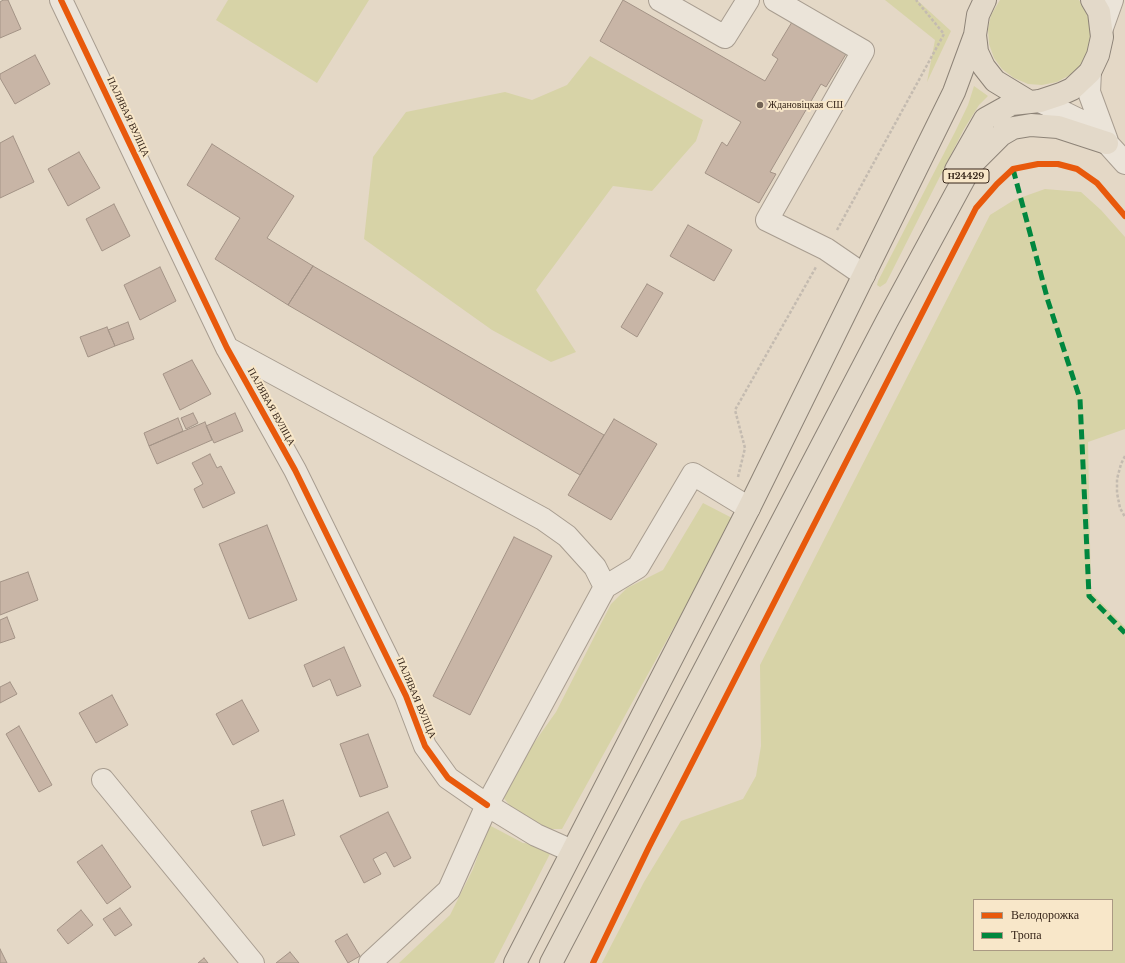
<!DOCTYPE html>
<html>
<head>
<meta charset="utf-8">
<style>
	body { margin:0 }
	#map { position:relative; width:1125px; height:963px; overflow:hidden; background:#e4d8c6; font-family:"Libre Baskerville",serif }
	canvas { display:block }
	.legend { position:absolute; left:973px; top:899px; width:140px; height:52px; box-sizing:border-box; background:#f8e7c9; border:1px solid #aa9983; margin:0; padding:5px 7px; list-style:none; font-size:12px; color:#362519 }
	.legend li { display:flex; align-items:center; gap:8px; height:20px }
	.legend b { width:20px; border:1px solid #aa9983 }
</style>
</head>
<body>
<div id="map">
<canvas width="1125" height="963"></canvas>
<ul class="legend">
<li><b style="height:5px;background:#e8590c"></b>Велодорожка</li>
<li><b style="height:5px;background:#00873e"></b>Тропа</li>
</ul>
</div>
<script>
const g = document.querySelector('canvas').getContext('2d');
g.lineJoin = 'round';
function fillPath(path, color) { g.fillStyle = color; g.fill(path, 'evenodd'); }
const poly = rows => new Path2D(rows.map(r => 'M' + r).join(''));
function trace(path, color, width, dash) { g.strokeStyle = color; g.lineWidth = width; g.lineCap = dash ? 'butt' : 'round'; g.setLineDash(dash || []); g.stroke(path); }
function label(font, color, halo, rows, align = 'center') {
  g.font = font + ' "Libre Baskerville",serif'; g.lineWidth = 4; g.setLineDash([]); g.textBaseline = 'middle'; g.strokeStyle = halo; g.fillStyle = color; for (const [text, x, y, turn = 0] of rows) {
    g.save(); g.translate(x, y); g.rotate((+turn || 0) * Math.PI / 180); g.textAlign = isNaN(turn) ? turn : align; if (halo) g.strokeText(text, 0, 0); g.fillText(text, 0, 0); g.restore();
  }
}
const green = poly([
	[228,0,369,0,317,83,216,20],
	[885,0,917,0,951,31,927,82,935,40],
	[1000,0,1079,0,1085,9,1090,23,1091,38,1088,52,1081,65,1070,75,1057,82,1042,85,1028,84,1014,78,1002,69,994,58,989,44,988,29,991,15],
	[590,56,703,120,696,141,652,191,613,186,536,290,576,352,551,362,492,330,364,239,373,157,406,112,505,92,532,100,567,85],
	[974,86,988,96,979,105,964,129,886,283,880,287,877,285,878,281,955,132,968,105],
	[1045,189,1081,192,1101,210,1125,237,1125,429,1088,442,1091,592,1125,627,1125,963,602,963,644,882,681,821,743,799,756,776,761,746,760,665,990,215,1014,200],
	[974,900,1112,900,1112,950,974,950],
	[703,503,734,519,562,829,529,829,502,796,526,754,556,712,611,604,627,588,663,570],
	[489,825,523,843,554,846,494,963,399,963,450,915,473,869]
]);
const building = poly([
	[3,0,8,0,21,29,0,38,0,2,3,0],
	[623,0,765,81,778,59,772,55,792,22,846,54,826,87,821,84,770,172,776,174,759,203,705,173,722,142,727,146,741,122,600,41,623,0],
	[35,55,50,84,15,104,0,78,0,74,35,55],
	[13,136,34,182,0,198,0,143,13,136],
	[212,144,294,196,267,238,313,266,288,305,215,259,240,218,187,185,212,144],
	[79,152,100,188,68,206,48,169,79,152],
	[114,204,130,236,102,251,86,219,114,204],
	[688,225,732,250,714,281,670,256,688,225],
	[313,266,604,435,580,475,288,305,313,266],
	[160,267,176,301,140,320,124,285,160,267],
	[647,284,663,293,637,337,621,327,647,284],
	[128,322,134,339,115,346,108,330,128,322],
	[107,327,115,346,88,357,80,337,107,327],
	[192,360,211,394,180,410,163,374,192,360],
	[193,413,198,423,186,429,181,418,193,413],
	[235,413,243,431,214,443,206,426,235,413],
	[178,418,183,431,149,446,144,433,178,418],
	[614,419,657,444,611,520,568,495,614,419],
	[205,422,212,440,157,464,149,446,205,422],
	[210,454,217,468,221,466,235,493,203,508,194,489,203,484,192,463,210,454],
	[267,525,297,600,249,619,219,544,267,525],
	[514,537,552,556,470,715,433,696,514,537],
	[28,572,38,600,0,615,0,582,28,572],
	[7,617,15,638,0,643,0,620,7,617],
	[344,647,361,686,337,696,330,679,313,687,304,665,344,647],
	[10,682,17,694,0,703,0,687,10,682],
	[112,695,128,725,96,743,79,713,112,695],
	[242,700,259,731,233,745,216,714,242,700],
	[19,726,52,785,39,792,6,734,19,726],
	[368,734,388,787,360,797,340,744,368,734],
	[283,800,295,835,263,846,251,811,283,800],
	[388,812,411,858,394,867,386,852,373,859,381,874,364,883,340,836,388,812],
	[102,845,131,887,107,904,77,862,102,845],
	[120,908,132,925,115,936,103,919,120,908],
	[81,910,93,925,68,944,57,930,81,910],
	[347,934,360,956,348,963,335,941,347,934],
	[0,949,7,963,0,963,0,949],
	[290,952,299,963,276,963,290,952],
	[204,958,208,963,198,963,204,958]
]);
const path = poly([
	[837,230,944,34,916,0],
	[1125,456,1121,464,1117,479,1117,493,1120,508,1125,517],
	[738,477,745,448,735,410,816,267]
]);
const minor = poly([
	[61,0,227,348,295,470,406,696,425,746,448,778,487,805,449,890,370,963],
	[660,0,725,37,748,0],
	[775,0,863,51,767,220,826,249,864,275],
	[1102,28,1112,0],
	[1090,72,1089,92,1107,141],
	[1040,101,1087,124,1107,143,1125,163],
	[227,348,543,519,567,536,595,567,605,587],
	[103,780,253,963],
	[572,851,536,835,487,805,605,587,638,567,693,474,749,508]
]);
const major = poly([
	[975,35,977,52,984,67,995,81,1028,101],
	[956,170,985,119,1012,104,1040,101,1061,94,1072,89,1090,72,1098,55,1102,37,1099,12,1092,0],
	[515,963,749,508,954,92,975,35,978,15,985,0],
	[551,963,887,321,972,164,1001,135,1013,128,1031,125,1058,127,1107,143]
]);
const quiet = poly([
	[1013,169,1048,301,1080,399,1089,596,1125,633]
]);
const cycleway = poly([
	[61,0,227,348,295,470,406,696,425,746,448,778,487,805],
	[593,963,649,847,976,208,997,184,1013,169,1038,164,1058,164,1077,169,1097,183,1125,216]
]);
const markers = [
	[760,105,4,"#736456"]
];
const shields = [
	[966,176,46]
];
const shieldNames = [
	["Н24429",966,176]
];
const poiNames = [
	["Ждановіцкая СШ",768,105]
];
const streetNames = [
	["ПАЛЯВАЯ ВУЛІЦА",128,117,65],
	["ПАЛЯВАЯ ВУЛІЦА",271,407,61],
	["ПАЛЯВАЯ ВУЛІЦА",416,698,67]
];
fillPath(green, '#d7d3a7');
fillPath(building, '#c8b5a6');
trace(building, '#a39386', 1);
trace(minor, '#a89d90', 24);
trace(major, '#8d8377', 24);
trace(path, '#c4bbb0', 2.5, [3, 2]);
trace(minor, '#ebe4d9', 22);
trace(major, '#e3d9c9', 22);
trace(quiet, '#00873e', 5, [10, 5]);
trace(cycleway, '#e8590c', 6);
for (const [x, y, r, color] of markers) { const dot = new Path2D(); dot.arc(x, y, r, 0, 2 * Math.PI); g.fillStyle = color; g.fill(dot); trace(dot, '#f8e7c9', 1.5); }
for (const [x, y, w] of shields) { const box = new Path2D(); box.roundRect(x - w / 2, y - 7, w, 14, 3); g.fillStyle = '#f8e7c9'; g.fill(box); trace(box, '#362519', 1); }
label('bold 9px', '#362519', null, shieldNames);
label('10px', '#362519', '#f8e7c9', poiNames, 'left');
label('10px', '#362519', '#f8e7c9', streetNames);
</script>
</body>
</html>
